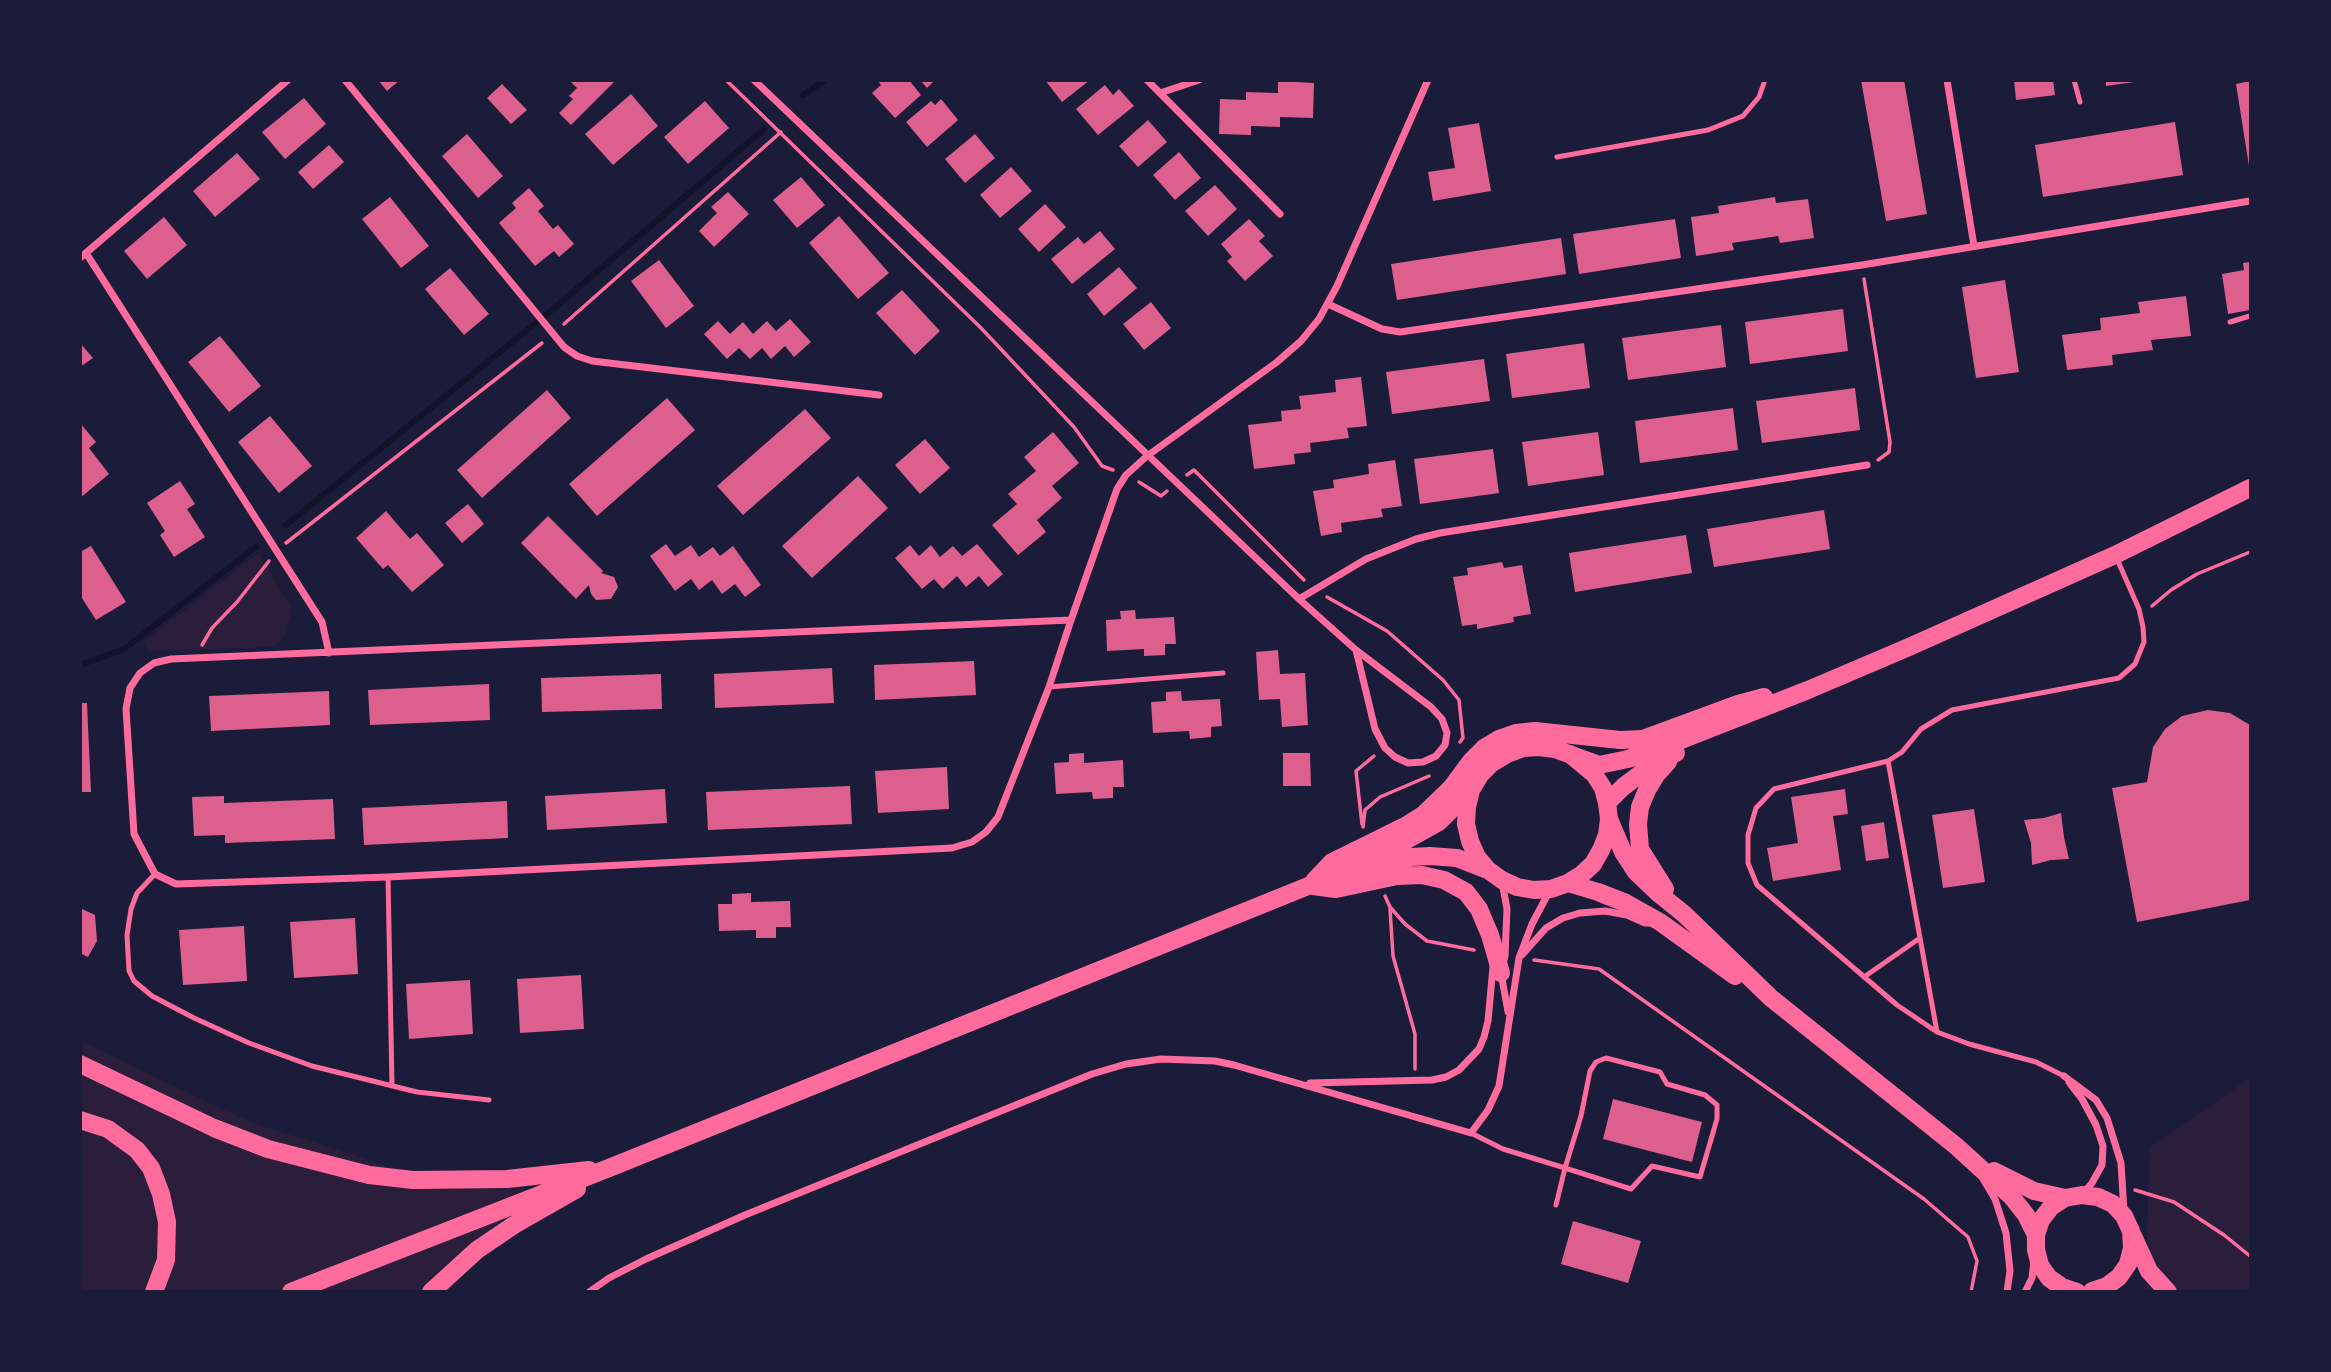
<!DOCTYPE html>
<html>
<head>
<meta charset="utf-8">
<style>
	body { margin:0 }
	#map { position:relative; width:2331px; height:1372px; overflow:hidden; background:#1b1b3a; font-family:Manrope,sans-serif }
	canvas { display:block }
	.frame { position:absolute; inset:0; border:82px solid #1b1b3a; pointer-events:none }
</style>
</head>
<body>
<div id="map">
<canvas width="2331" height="1372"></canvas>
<div class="frame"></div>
</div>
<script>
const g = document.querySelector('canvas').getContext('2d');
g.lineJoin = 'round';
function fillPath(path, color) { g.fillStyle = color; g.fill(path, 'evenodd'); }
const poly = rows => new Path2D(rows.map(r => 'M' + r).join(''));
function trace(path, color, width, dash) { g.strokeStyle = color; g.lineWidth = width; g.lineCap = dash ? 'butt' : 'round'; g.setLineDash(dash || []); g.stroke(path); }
const green = poly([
	[259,553,292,609,285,635,274,647,149,651,143,642],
	[80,1041,250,1122,408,1172,541,1191,474,1256,448,1291,81,1291],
	[2250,1078,2250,1291,2138,1292,2146,1287,2149,1148]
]);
const stream = poly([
	[803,95,825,80],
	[286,525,558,305,764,129],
	[80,665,124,649,257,546]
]);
const building = poly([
	[378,80,400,80,387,91],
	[573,80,614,82,571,125,559,113,573,99,569,96,577,88,571,82],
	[877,80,909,80,921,95,895,118,872,93,881,85],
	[920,80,935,80,927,88],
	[1045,80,1090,80,1062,102],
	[1861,80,1904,80,1927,214,1886,221],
	[2014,80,2053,80,2055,95,2016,100],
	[2106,80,2134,80,2134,82,2106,86],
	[1278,81,1314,83,1313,118,1280,117,1280,127,1251,126,1251,135,1219,134,1220,99,1246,100,1246,92,1278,93],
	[2250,81,2250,166,2249,166,2236,84],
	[502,84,527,110,511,124,487,98],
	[1105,85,1113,95,1119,89,1134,106,1098,135,1076,109],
	[631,94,658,126,613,165,585,134],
	[304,98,326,124,285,159,262,132],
	[941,99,958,120,927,147,906,122,931,101,935,105],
	[705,101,729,128,688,164,664,137],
	[1148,120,1167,142,1138,167,1119,146],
	[2175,122,2183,175,2043,197,2035,145],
	[1479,123,1491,191,1433,201,1428,172,1455,168,1448,128],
	[467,134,503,176,478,198,442,156],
	[975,134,995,158,965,183,945,159],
	[329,145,344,162,313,189,298,172],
	[1179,152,1201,178,1175,200,1153,175],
	[237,153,260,179,215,217,193,191],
	[1011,167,1032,191,1000,218,980,195],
	[801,177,825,205,797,228,773,200],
	[1215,185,1237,209,1208,236,1185,211],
	[529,188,544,206,538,211,553,229,558,225,574,244,559,257,554,251,535,266,499,223,516,208,512,203],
	[728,192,749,214,714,247,699,231,717,213,711,207],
	[390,197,429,246,401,268,362,219],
	[1775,197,1776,203,1808,199,1814,238,1780,243,1778,236,1732,243,1734,250,1696,256,1691,217,1719,213,1718,206],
	[1045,204,1066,227,1039,252,1018,229],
	[839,216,889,273,858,299,809,243],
	[164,217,187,245,147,279,124,251],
	[1249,219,1265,236,1259,241,1273,256,1245,281,1227,261,1232,257,1221,244],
	[1675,219,1681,258,1579,274,1573,234],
	[1100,231,1115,249,1072,284,1051,259,1078,237,1084,244],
	[1561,238,1566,274,1397,300,1391,264],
	[659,260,694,306,666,328,631,281],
	[2250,262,2250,310,2228,314,2222,274,2244,270,2243,263],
	[1119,267,1137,288,1104,316,1087,294],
	[450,268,489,314,464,335,425,289],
	[2005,280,2019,372,1976,378,1962,287],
	[902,290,940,331,915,355,876,313],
	[2186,296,2191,336,2151,340,2153,350,2112,355,2113,365,2067,370,2062,335,2101,330,2100,318,2140,313,2138,302],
	[1151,302,1171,328,1144,350,1123,324],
	[1843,309,1848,351,1750,364,1745,322],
	[790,319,811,342,794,357,785,346,771,359,762,348,750,359,739,348,727,359,704,334,718,321,730,334,743,322,753,334,767,321,776,331],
	[1721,325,1726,367,1628,380,1622,338],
	[220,336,261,386,229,412,188,362],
	[80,343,93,358,80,367],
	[1584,343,1590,388,1512,398,1506,354],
	[1484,359,1490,401,1392,414,1386,372],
	[1361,377,1367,426,1347,428,1349,438,1310,443,1311,452,1294,454,1295,464,1254,469,1248,425,1282,421,1281,411,1301,409,1299,396,1336,392,1335,380],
	[1855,388,1860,430,1762,443,1756,401],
	[547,390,571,418,482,498,457,470],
	[667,398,695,430,597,516,569,484],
	[1733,408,1738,450,1640,463,1635,421],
	[805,409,831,438,743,515,717,486],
	[270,416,312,466,279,493,238,442],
	[80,423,96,442,89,448,109,474,80,498],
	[1053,432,1079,463,1052,486,1062,498,1037,520,1046,532,1018,555,992,525,1017,504,1008,494,1036,471,1024,457],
	[1598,432,1604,475,1528,486,1522,442],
	[925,439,950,468,920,494,895,465],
	[1493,449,1499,493,1420,504,1414,459],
	[1395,460,1402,506,1381,509,1383,517,1341,523,1342,532,1321,536,1313,491,1334,488,1333,480,1369,474,1368,464],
	[858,476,888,508,812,578,782,546],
	[180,481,195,504,187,509,205,537,174,557,160,535,165,531,147,503],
	[468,504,484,524,462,543,445,523],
	[1824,510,1830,549,1714,567,1707,529],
	[386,511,410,539,417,533,444,565,412,592,388,565,383,569,356,538],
	[548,516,603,571,601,573,614,577,618,587,611,599,596,600,591,594,589,585,576,599,521,543],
	[1686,535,1692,573,1575,592,1569,553],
	[666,544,675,556,691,545,699,557,713,547,720,556,733,546,761,585,745,597,735,584,722,594,712,580,699,590,691,579,675,591,650,556],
	[977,544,1003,574,988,587,979,576,966,587,957,576,943,589,934,579,922,589,895,558,910,545,919,556,931,545,940,557,953,546,962,556],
	[91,546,126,602,96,620,80,595,80,552],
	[1502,562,1504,568,1522,565,1531,614,1513,617,1514,622,1477,629,1477,624,1462,626,1453,577,1468,575,1467,568],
	[1135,610,1136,619,1174,617,1176,644,1165,644,1165,655,1144,656,1144,649,1107,651,1106,620,1121,619,1120,611],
	[1278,650,1280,674,1305,673,1308,725,1282,727,1280,699,1259,700,1256,652],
	[974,661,976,695,875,700,874,665],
	[832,668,834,703,715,708,714,674],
	[661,674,662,709,542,712,541,678],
	[489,684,490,720,370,725,368,690],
	[329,691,330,725,211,731,209,696],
	[1181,691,1182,701,1220,699,1222,726,1211,727,1211,737,1190,739,1189,731,1153,733,1151,702,1166,701,1166,692],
	[80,703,87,703,91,792,80,792],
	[2208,710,2230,713,2250,725,2250,900,2137,922,2112,788,2147,782,2153,747,2165,729,2182,716],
	[1084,753,1084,763,1123,760,1124,787,1113,787,1113,798,1093,799,1092,792,1056,794,1054,763,1069,762,1069,754],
	[1283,753,1310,753,1311,786,1283,786],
	[947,767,949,809,878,813,875,771],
	[850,786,852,824,708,830,706,792],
	[665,789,667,823,547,830,545,796],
	[1845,789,1848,814,1833,816,1841,870,1773,881,1767,848,1798,843,1791,797],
	[224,796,224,803,333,799,335,839,225,843,225,835,194,836,192,797],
	[507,801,508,838,364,845,362,808],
	[1974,809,1985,882,1943,888,1932,815],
	[2061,813,2064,837,2069,859,2051,860,2032,865,2031,843,2024,820,2044,818],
	[1884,822,1889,858,1866,861,1861,826],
	[751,893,751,902,790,901,791,927,776,927,776,938,756,938,756,930,719,931,718,904,732,904,732,894],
	[80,908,95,915,97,941,88,957,80,953],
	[355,918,358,974,294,978,290,922],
	[244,926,247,981,183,985,179,930],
	[581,975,584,1029,520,1033,517,979],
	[470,980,473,1034,409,1039,406,984],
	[1613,1099,1702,1122,1692,1162,1603,1139],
	[1573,1221,1641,1241,1628,1283,1561,1264]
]);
const path = poly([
	[726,80,981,328,1074,427,1102,466,1113,470],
	[1864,279,1890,442,1889,452,1878,460],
	[564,324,781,132],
	[1187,475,1194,470,1304,580],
	[1139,482,1161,496,1167,491],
	[286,543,542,343],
	[1327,597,1387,631,1443,680,1459,700,1463,738,1460,742],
	[2152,606,2171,590,2197,574,2250,552],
	[202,645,212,628,237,602,269,561],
	[1362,824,1356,771,1374,756],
	[1363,827,1365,810,1380,797,1429,776],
	[1385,896,1390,907,1405,924,1427,941,1474,950],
	[1390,909,1393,956,1415,1034,1415,1069],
	[1534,960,1599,969,1924,1199,1968,1237,1977,1261,1971,1292],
	[2135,1190,2174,1202,2224,1235,2250,1256]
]);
const service = poly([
	[2074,80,2080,102],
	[1557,157,1708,130,1743,116,1759,97,1765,80],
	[2230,322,2250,316],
	[1049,687,1223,673],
	[1888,761,1937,1032],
	[155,874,137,893,131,909,127,935,129,971,134,981,152,996,194,1018,249,1043,312,1066,417,1092,489,1100],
	[388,877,392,1086],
	[1864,977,1920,938],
	[2064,1076,2036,1062,1969,1044,1937,1032,1897,1005,1757,885,1748,863,1748,835,1756,808,1774,789,1888,761,1902,752,1921,729,1952,710,2119,678,2135,664,2144,642,2143,627,2139,609,2117,559],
	[1471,1133,1503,1149,1565,1168,1631,1189,1652,1166,1700,1177,1717,1119,1717,1105,1705,1095,1667,1084,1660,1072,1606,1058,1596,1062,1590,1071,1581,1116,1565,1168,1556,1205]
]);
const minor = poly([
	[345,80,564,347,577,356,592,361,879,395],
	[754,80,1299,599,1356,650,1431,707,1442,719,1447,733,1445,745,1436,756,1423,762,1408,763,1395,757,1385,748,1375,729,1356,650],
	[1147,80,1280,214],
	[1947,80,1974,246],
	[1160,93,1199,80],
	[86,253,322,622,329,653],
	[80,258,288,80],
	[1328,304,1382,329,1400,332,1862,265,2250,201],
	[1299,599,1366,559,1416,539,1440,533,1867,465],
	[1071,620,1049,687,998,817,986,832,972,842,952,848,388,877,176,884,155,874,134,834,126,709,130,688,140,673,154,663,171,659,1071,620,1117,489,1126,475,1147,456,1277,362,1301,341,1319,319,1337,286,1428,80],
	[1502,882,1507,909,1505,956,1501,973,1508,1012],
	[1522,955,1546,928,1563,918,1580,913,1605,911,1627,915,1645,923,1653,923],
	[2064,1076,2096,1100,2107,1118,2121,1163,2124,1212],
	[2069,1082,2082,1099,2096,1125,2103,1146,2102,1165,2092,1183,2084,1192],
	[1310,1083,1432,1080,1446,1077,1459,1070,1479,1049,1484,1037,1488,1021,1493,967],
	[1983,1179,1995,1199,2006,1233,2010,1271,2007,1292],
	[589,1292,609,1278,646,1259,745,1215,1092,1074,1126,1064,1161,1059,1215,1061,1234,1065,1471,1133,1488,1110,1499,1086,1519,958,1532,924,1549,892],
	[2025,1292,2032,1278,2034,1261]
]);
const primary = poly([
	[1570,754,1594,774,1603,788,1607,803,1609,819,1607,835,1601,850,1593,864,1581,875,1568,883,1551,889,1534,890,1517,887,1502,880,1488,870,1477,857,1470,841,1466,824,1467,807,1471,790,1480,775,1492,763,1507,754,1523,748,1539,747,1555,749,1599,765,1628,759,1663,747,1808,690,1909,647,2115,555,2250,488],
	[1607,803,1623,787,1652,765,1676,753],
	[1609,819,1623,852,1636,872,1658,893,1684,914,1771,998,1956,1146,2011,1196,2026,1215,2036,1235],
	[1357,873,1411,857,1430,856,1457,858,1488,870],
	[1314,881,1332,862,1407,825,1423,815,1451,788,1471,761,1484,748,1499,739,1516,733,1535,731,1620,740,1643,739,1738,704,1764,697],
	[1568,883,1598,892,1626,903,1660,922,1735,976],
	[1313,886,1336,889,1397,876,1422,875,1444,880,1466,892,1479,909,1490,935,1501,973],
	[1665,889,1640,849,1638,824,1640,807,1647,790,1656,775,1668,762],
	[80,1064,214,1128,268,1149,369,1175,413,1180,507,1179,589,1170],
	[80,1120,108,1129,137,1150,151,1168,161,1194,167,1222,166,1260,154,1292],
	[1994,1171,2034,1191,2065,1198],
	[2133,1236,2149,1271,2168,1292],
	[291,1292,609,1168,1328,878,1405,841,1439,822,1471,790],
	[431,1292,477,1250,514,1225,577,1189],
	[2077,1292,2062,1287,2049,1278,2040,1265,2036,1250,2036,1235,2041,1220,2051,1207,2065,1198,2082,1195,2098,1197,2113,1204,2124,1216,2131,1231,2132,1248,2128,1264,2119,1277,2107,1286,2092,1291]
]);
fillPath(green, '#2a1e3b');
trace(stream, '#12122b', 6);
fillPath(building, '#dd5f8e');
trace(path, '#ff6b9d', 3.5);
trace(service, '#ff6b9d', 5);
trace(minor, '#ff6b9d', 7);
trace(primary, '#ff6b9d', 18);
</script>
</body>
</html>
